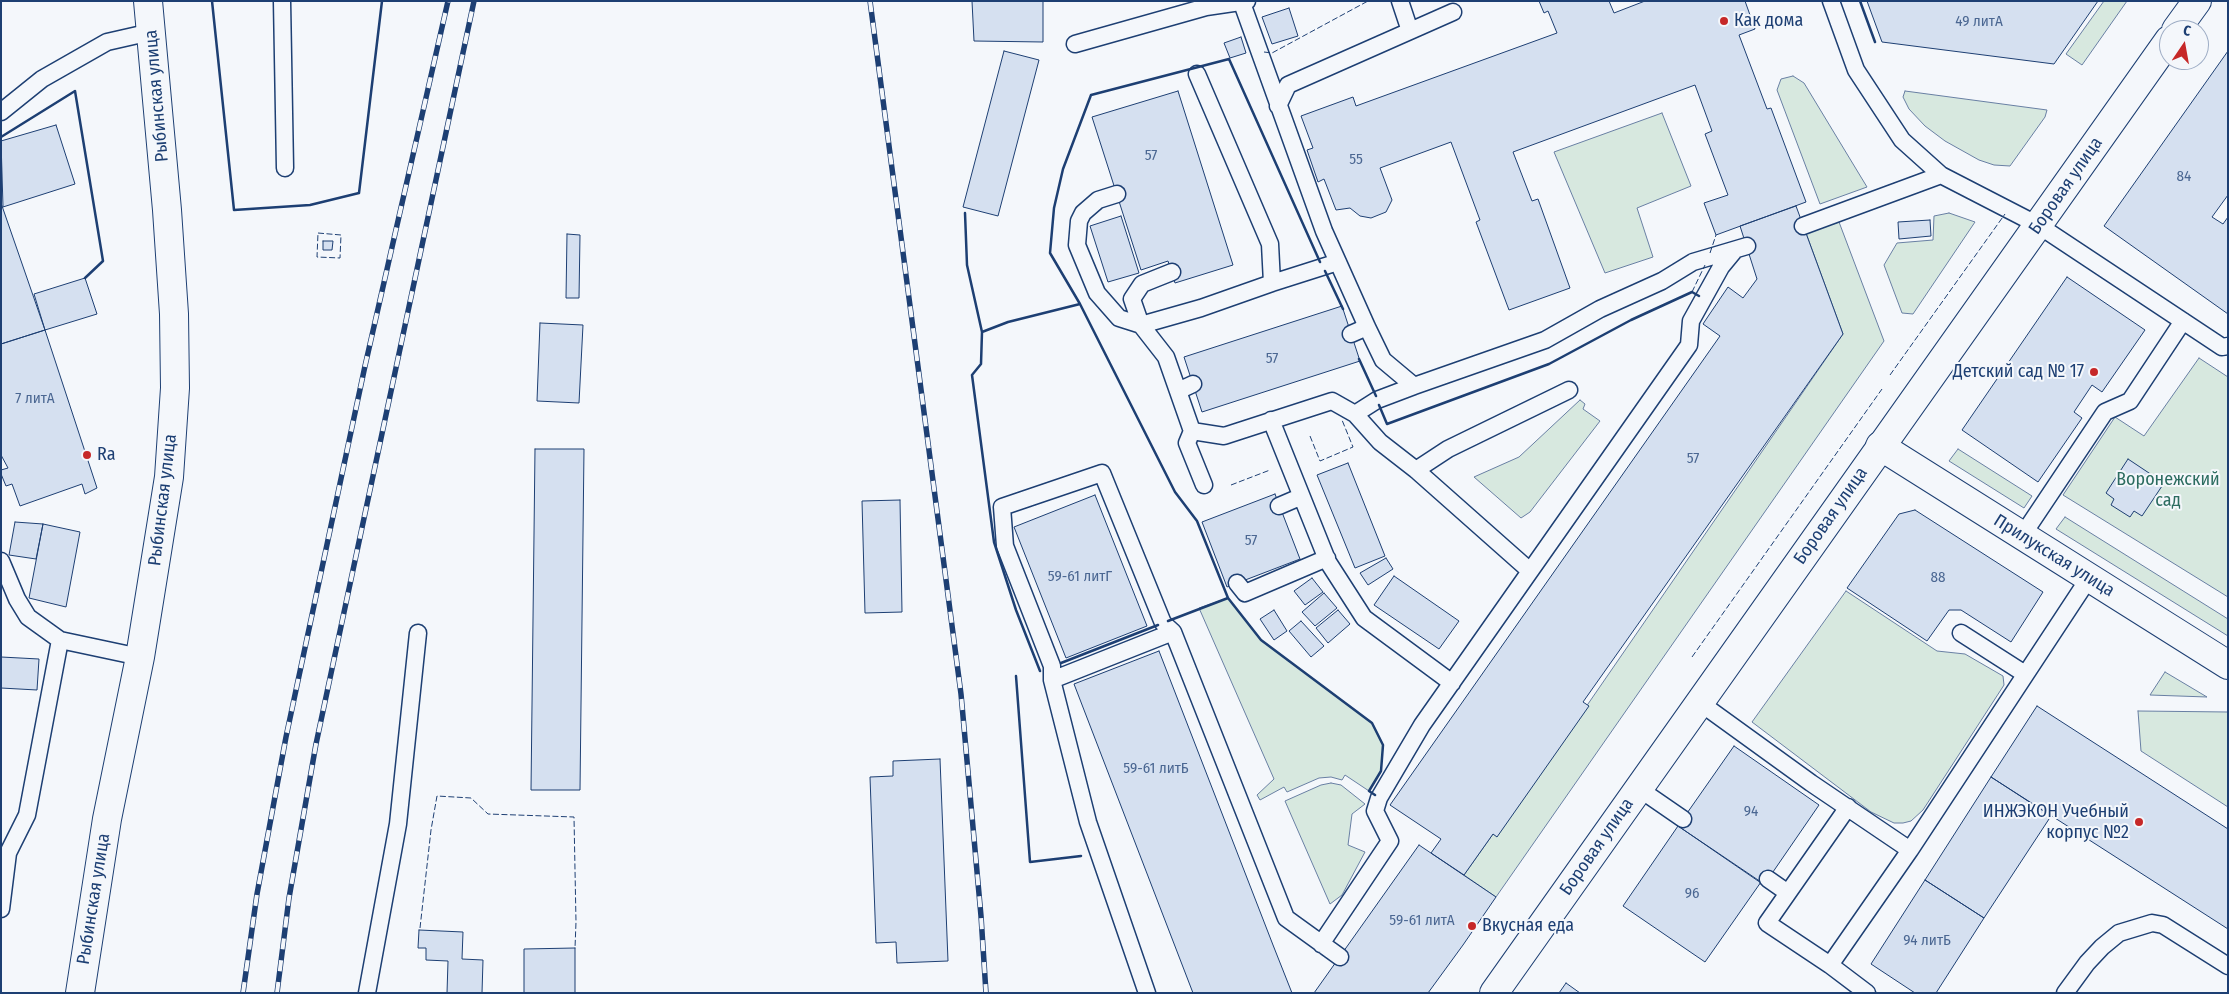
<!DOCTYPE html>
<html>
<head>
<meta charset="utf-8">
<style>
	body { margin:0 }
	#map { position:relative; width:2229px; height:994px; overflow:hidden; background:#f4f7fb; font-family:"Fira Sans Condensed",sans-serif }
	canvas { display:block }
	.frame { position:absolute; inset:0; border:2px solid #1d3f73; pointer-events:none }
	.north { position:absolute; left:2159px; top:20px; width:50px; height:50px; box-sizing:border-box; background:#f4f7fb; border:1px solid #9eadc5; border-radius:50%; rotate:12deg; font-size:14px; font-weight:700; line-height:20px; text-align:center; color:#1d3f73 }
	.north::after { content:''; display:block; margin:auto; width:18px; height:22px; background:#c62828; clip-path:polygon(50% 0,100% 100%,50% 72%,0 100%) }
</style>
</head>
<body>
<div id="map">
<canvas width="2229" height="994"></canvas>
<div class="frame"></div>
<div class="north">С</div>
</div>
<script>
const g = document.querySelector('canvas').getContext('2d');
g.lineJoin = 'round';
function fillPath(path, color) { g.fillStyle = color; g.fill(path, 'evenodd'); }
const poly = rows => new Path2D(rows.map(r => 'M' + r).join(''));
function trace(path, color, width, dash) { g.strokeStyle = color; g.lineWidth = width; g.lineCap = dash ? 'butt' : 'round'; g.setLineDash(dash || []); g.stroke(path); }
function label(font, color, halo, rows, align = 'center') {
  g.font = font + ' "Fira Sans Condensed",sans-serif'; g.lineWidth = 4; g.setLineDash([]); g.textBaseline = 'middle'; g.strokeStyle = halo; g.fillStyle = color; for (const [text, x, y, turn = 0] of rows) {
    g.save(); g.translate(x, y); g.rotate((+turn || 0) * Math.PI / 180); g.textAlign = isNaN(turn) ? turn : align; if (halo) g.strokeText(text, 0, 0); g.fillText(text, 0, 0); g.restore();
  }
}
const green = poly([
	[2104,1,2127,1,2082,65,2066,54,2104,1],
	[1793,76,1804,83,1867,187,1820,204,1777,90,1781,79,1793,76],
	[1905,91,2047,110,2045,117,2010,166,1994,165,1979,160,1945,141,1925,126,1909,109,1903,97,1905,91],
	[1662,113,1691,186,1637,208,1653,257,1605,273,1554,152,1662,113],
	[1949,213,1975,222,1913,314,1902,313,1884,265,1897,243,1933,240,1934,216,1949,213],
	[1839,222,1884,341,1496,897,1464,875,1493,834,1497,836,1843,334,1806,233,1839,222],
	[2199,358,2228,377,2228,597,2063,495,2115,417,2144,436,2199,358],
	[1580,400,1585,404,1583,409,1600,421,1530,512,1521,518,1474,477,1519,457,1580,400],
	[1958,449,2032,496,2024,508,1949,461,1958,449],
	[2065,517,2228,619,2228,636,2056,529,2065,517],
	[1846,591,1937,651,1965,654,2003,676,2004,685,1923,810,1911,821,1903,823,1894,823,1871,812,1752,722,1846,591],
	[1228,598,1261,640,1372,723,1383,745,1381,771,1369,791,1345,775,1342,780,1331,777,1319,778,1287,792,1284,787,1260,800,1257,795,1274,779,1199,608,1228,598],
	[2165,672,2207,697,2150,695,2165,672],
	[2138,711,2228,712,2228,807,2141,751,2138,711],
	[1331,783,1341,785,1365,804,1352,814,1348,845,1365,852,1342,895,1330,904,1285,801,1321,785,1331,783]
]);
const building = poly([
	[972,1,1043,1,1043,42,974,41,972,1],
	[1539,1,1609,1,1614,13,1645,1,1745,1,1755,29,1739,35,1767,109,1771,108,1806,202,1716,235,1704,203,1728,195,1705,134,1712,131,1695,85,1513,152,1532,201,1538,199,1570,288,1509,310,1476,222,1480,220,1451,142,1380,168,1392,200,1386,212,1371,218,1360,216,1350,208,1336,210,1324,179,1318,182,1307,150,1313,148,1301,116,1353,97,1356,106,1557,33,1548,11,1544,13,1539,1],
	[1867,1,2098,1,2054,64,1882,42,1867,1],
	[1289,8,1298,36,1272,44,1262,17,1289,8],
	[1241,37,1246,53,1230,58,1224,43,1241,37],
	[1004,51,1039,60,998,216,963,207,1004,51],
	[2228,51,2228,195,2212,217,2223,224,2228,217,2228,314,2104,226,2228,51],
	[1178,91,1233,265,1175,283,1168,261,1141,270,1092,117,1178,91],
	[56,125,75,184,3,207,1,141,56,125],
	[1,203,45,330,1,344,1,203],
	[1796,206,1843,334,1583,702,1589,706,1497,837,1493,834,1464,875,1431,853,1441,839,1390,805,1720,336,1703,324,1709,315,1728,287,1743,298,1757,279,1740,226,1796,206],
	[1121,216,1139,273,1108,282,1090,226,1121,216],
	[1930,220,1931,236,1899,239,1898,222,1930,220],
	[567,234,580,235,579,298,566,298,567,234],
	[323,241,333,241,332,250,323,250,323,241],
	[2067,277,2145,330,2102,392,2092,385,2074,412,2082,418,2038,482,1962,430,2067,277],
	[85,278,97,314,45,330,34,294,85,278],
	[1342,306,1360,361,1202,412,1184,357,1342,306],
	[540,323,583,325,579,403,537,401,540,323],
	[45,330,97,488,85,494,82,484,20,506,12,484,6,486,1,474,1,470,8,468,1,455,1,344,45,330],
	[535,449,584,449,580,790,531,790,535,449],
	[2128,459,2164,483,2142,516,2134,511,2130,517,2111,505,2114,499,2106,493,2128,459],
	[1348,463,1385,556,1355,568,1317,475,1348,463],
	[1275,494,1300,559,1227,587,1202,522,1275,494],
	[1095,495,1147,626,1066,658,1014,527,1095,495],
	[900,500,902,612,865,613,862,501,900,500],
	[1915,510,2043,592,2011,642,1961,610,1949,610,1927,641,1847,588,1899,514,1915,510],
	[15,522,43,524,36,559,9,555,15,522],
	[43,524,80,532,66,607,29,598,43,524],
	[1386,558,1393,569,1368,585,1360,573,1386,558],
	[1394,576,1459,621,1439,649,1374,605,1394,576],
	[1312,578,1323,592,1305,605,1294,591,1312,578],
	[1324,593,1337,608,1315,626,1302,612,1324,593],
	[1274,610,1287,631,1274,640,1260,619,1274,610],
	[1338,610,1350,624,1328,643,1316,628,1338,610],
	[1301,621,1324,646,1311,657,1289,631,1301,621],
	[1159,651,1273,945,1292,993,1193,993,1074,684,1159,651],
	[1,657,39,659,37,690,1,688,1,657],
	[2037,706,2228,829,2228,929,1991,777,2037,706],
	[1734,746,1819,805,1764,885,1678,826,1734,746],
	[940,759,948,961,897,963,896,942,876,943,870,777,893,776,893,761,940,759],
	[1991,777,2051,816,1984,918,1925,880,1991,777],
	[1678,826,1761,882,1705,962,1623,906,1678,826],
	[1419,845,1496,897,1463,945,1428,993,1314,993,1419,845],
	[1925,880,1984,918,1936,993,1915,993,1871,964,1925,880],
	[419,930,463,932,462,959,483,960,482,993,447,993,448,961,426,960,426,948,418,948,419,930],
	[575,948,575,993,524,993,524,949,575,948],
	[1566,983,1580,993,1559,993,1566,983]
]);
const service = poly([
	[282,1,285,168],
	[1400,1,1410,31],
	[1831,1,1856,70,1902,140,1941,175,2038,225,2222,347,2228,346],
	[1242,3,1324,231,1367,327,1383,360,1414,386,1545,340,1600,309,1662,281,1693,262,1747,246],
	[1075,44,1206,7,1247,1],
	[1278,106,1288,85,1453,12],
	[1,112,42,79,107,42,151,32],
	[1117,194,1098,200,1083,213,1079,221,1077,245,1097,293,1119,318,1141,325,1166,357,1192,431,1224,436,1332,401,1355,414,1380,442,1416,470,1530,571],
	[1803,226,1941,175],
	[1172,272,1142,284,1132,299,1141,325,1201,308,1272,283,1270,244,1197,74],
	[1272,283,1338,262],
	[1351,334,1367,327],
	[1178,391,1193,384],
	[1355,414,1377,400,1414,386],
	[1271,420,1328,562,1364,618,1452,683],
	[1192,431,1187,443,1204,485],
	[1416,470,1448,449,1569,390],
	[1279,506,1300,497],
	[2022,536,2105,412,2130,401,2183,321],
	[1,561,17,599,28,617,60,640,140,657],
	[1237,583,1245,593,1327,558],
	[1961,633,2025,674],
	[1052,680,1173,632],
	[1699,702,1811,783,1910,850,2089,578],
	[1638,788,1683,819],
	[1768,879,1788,893],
	[1,909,8,853,27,815,60,640],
	[1321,944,1390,841,1375,811,1379,798,1422,725,1689,345,1691,321,1721,267,1735,250],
	[1830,965,1767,923,1848,807],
	[367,993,398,824,418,633],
	[1147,993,1088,822,1052,680,1052,666,1005,546,1002,507,1102,473,1163,623,1173,632,1286,918,1340,957],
	[1867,993,1830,965,1910,850],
	[2065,993,2087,963,2102,947,2119,933,2152,923,2163,925,2228,966]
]);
const minor = poly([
	[1880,446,2228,665]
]);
const tertiary = poly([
	[2176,30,2197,1],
	[1494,993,2169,40]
]);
const secondary = poly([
	[80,993,107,819,140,657,169,477,175,388,174,314,167,210,148,1]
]);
const rail = poly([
	[870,1,961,694,981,916,986,993],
	[243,993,257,894,286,737,365,366,448,1],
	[277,993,289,898,316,744,474,1]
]);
const fence = poly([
	[1264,52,1272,53,1368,1],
	[318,233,341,235,340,258,317,257,318,233],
	[1710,253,1716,235],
	[1692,292,1705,265],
	[1890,375,2005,214],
	[1310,436,1320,461,1353,447,1342,420],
	[1231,485,1270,470],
	[1692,657,1882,389],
	[420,928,431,830,437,796,471,798,488,814,574,817,576,922,575,948]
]);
const wall = poly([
	[212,1,234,210,310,205,359,193,382,1],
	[1860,1,1875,42],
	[1,137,75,91,103,261,85,278],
	[965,213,967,265,982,332,981,364,972,375,994,542,1016,610,1040,671],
	[1320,262,1229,59,1091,95,1063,169,1054,208,1050,253,1080,304,1175,492,1197,521,1228,598,1261,640,1372,723,1383,745,1381,771,1369,791,1375,795],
	[1325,271,1343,309],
	[982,332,1008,322,1080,304],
	[1359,359,1376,396],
	[1379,405,1387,424,1549,364,1631,320,1692,292,1699,296],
	[1168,621,1228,598],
	[1061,663,1158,625],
	[1016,676,1030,862,1081,856]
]);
const markers = [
	[1724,21,5,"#c62828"],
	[2094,372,5,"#c62828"],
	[87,455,5,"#c62828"],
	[2139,822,5,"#c62828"],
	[1472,926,5,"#c62828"]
];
const numberNames = [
	["49 литА",1979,22],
	["57",1151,156],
	["55",1356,160],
	["84",2184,177],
	["57",1272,359],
	["7 литА",35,399],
	["57",1693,459],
	["57",1251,541],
	["59-61 литГ",1080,577],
	["88",1938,578],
	["59-61 литБ",1156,769],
	["94",1751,812],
	["96",1692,894],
	["59-61 литА",1422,921],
	["94 литБ",1927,941]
];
const poiNames = [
	["Как дома",1734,21],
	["Детский сад № 17",2084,372,"right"],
	["Ra",97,455],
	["ИНЖЭКОН Учебный",2129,812,"right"],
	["корпус №2",2129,833,"right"],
	["Вкусная еда",1482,926]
];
const streetNames = [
	["Рыбинская улица",157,96,-95],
	["Боровая улица",2066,186,-55],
	["Рыбинская улица",163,500,-83],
	["Боровая улица",1831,516,-55],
	["Прилукская улица",2054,556,32],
	["Боровая улица",1597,847,-55],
	["Рыбинская улица",94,899,-81]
];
const parkNames = [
	["Воронежский",2168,480],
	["сад",2168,501]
];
fillPath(green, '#d7e8df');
trace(green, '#687fa3', 1);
fillPath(building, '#d5e0f0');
trace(building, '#1d3f73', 1);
trace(service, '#1d3f73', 19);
trace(minor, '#1d3f73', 30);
trace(tertiary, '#1d3f73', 30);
trace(secondary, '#1d3f73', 30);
trace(service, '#f4f7fb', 16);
trace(minor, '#f4f7fb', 28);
trace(tertiary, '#f4f7fb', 28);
trace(secondary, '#f4f7fb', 28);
trace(rail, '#1d3f73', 5.5);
trace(rail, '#f4f7fb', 4, [11]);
trace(fence, '#1d3f73', 1, [6, 2.5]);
trace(wall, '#1d3f73', 2.5);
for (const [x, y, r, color] of markers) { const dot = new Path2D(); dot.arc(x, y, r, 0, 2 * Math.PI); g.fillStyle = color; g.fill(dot); trace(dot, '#f4f7fb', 2); }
label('15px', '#4b6792', null, numberNames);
label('18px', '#1d3f73', '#f4f7fb', poiNames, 'left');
label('18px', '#1d3f73', '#f4f7fb', streetNames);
label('18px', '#2c6c60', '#f4f7fb', parkNames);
</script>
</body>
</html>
